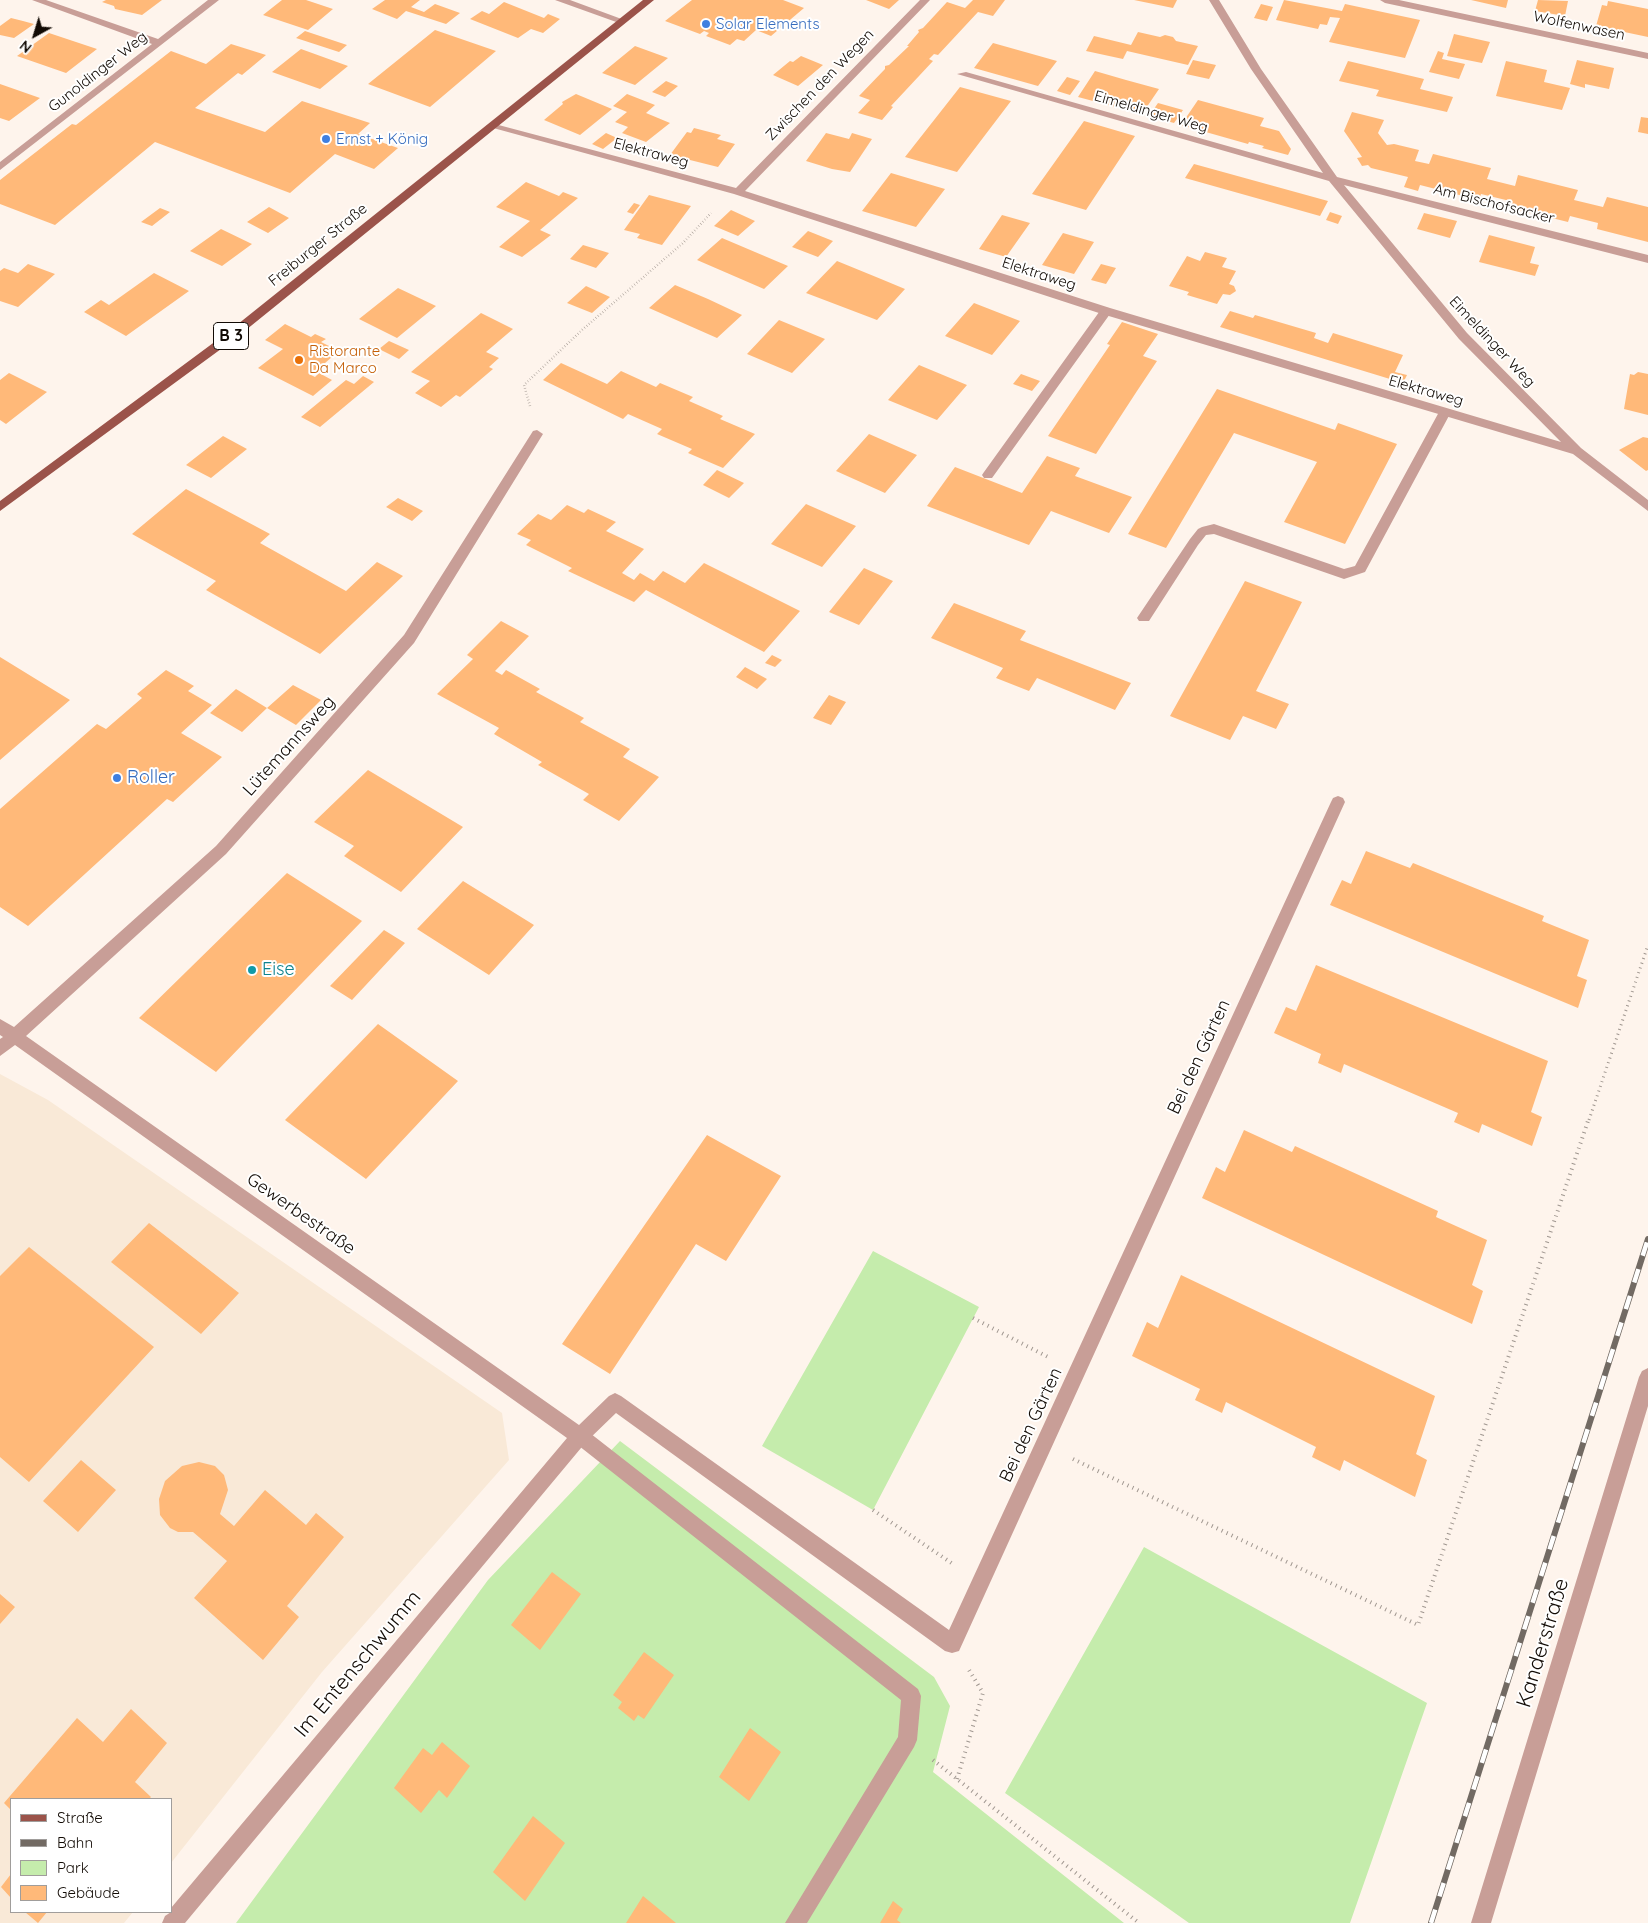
<!DOCTYPE html>
<html>
<head>
<meta charset="utf-8">
<style>
	body { margin:0 }
	#map { position:relative; width:1648px; height:1923px; overflow:hidden; background:#fef4ec; font-family:Quicksand,sans-serif }
	canvas { display:block }
	.legend { position:absolute; left:10px; top:1798px; width:162px; height:115px; box-sizing:border-box; background:#fff; border:1px solid #a09d9b; margin:0; padding:6px 9px; list-style:none; font-size:15px; color:#120b05 }
	.legend li { display:flex; align-items:center; gap:10px; height:25px }
	.legend b { width:25px; border:1px solid #a09d9b }
	.north { position:absolute; left:10px; top:10px; width:50px; height:50px; -webkit-text-stroke:4px #fff; paint-order:stroke; rotate:219deg; font-size:14px; font-weight:700; line-height:20px; text-align:center; color:#120b05 }
	.north::after { content:''; display:block; margin:auto; width:18px; height:22px; background:#120b05; clip-path:polygon(50% 0,100% 100%,50% 72%,0 100%) }
</style>
</head>
<body>
<div id="map">
<canvas width="1648" height="1923"></canvas>
<ul class="legend">
<li><b style="height:6px;background:#9b534a"></b>Straße</li>
<li><b style="height:6px;background:#726a63"></b>Bahn</li>
<li><b style="height:14px;background:#c5ecac"></b>Park</li>
<li><b style="height:14px;background:#ffb979"></b>Gebäude</li>
</ul>
<div class="north">N</div>
</div>
<script>
const g = document.querySelector('canvas').getContext('2d');
g.lineJoin = 'round';
function fillPath(path, color) { g.fillStyle = color; g.fill(path, 'evenodd'); }
const poly = rows => new Path2D(rows.map(r => 'M' + r).join(''));
function trace(path, color, width, dash) { g.strokeStyle = color; g.lineWidth = width; g.lineCap = dash ? 'butt' : 'round'; g.setLineDash(dash || []); g.stroke(path); }
function label(font, color, halo, rows, align = 'center') {
  g.font = font + ' Quicksand,sans-serif'; g.lineWidth = 4; g.setLineDash([]); g.textBaseline = 'middle'; g.strokeStyle = halo; g.fillStyle = color; for (const [text, x, y, turn = 0] of rows) {
    g.save(); g.translate(x, y); g.rotate((+turn || 0) * Math.PI / 180); g.textAlign = isNaN(turn) ? turn : align; if (halo) g.strokeText(text, 0, 0); g.fillText(text, 0, 0); g.restore();
  }
}
const commercial = poly([
	[0,1074,48,1100,502,1413,509,1460,322,1672,171,1863,171,1799,11,1799,11,1912,133,1912,124,1923,0,1923]
]);
const green = poly([
	[873,1251,979,1307,873,1510,762,1446],
	[620,1441,934,1677,950,1706,933,1772,1124,1923,236,1923,488,1580],
	[1144,1547,1427,1703,1350,1923,1189,1923,1005,1793]
]);
const building = poly([
	[106,0,162,0,142,15,115,9,114,6,102,2],
	[282,0,306,0,333,9,308,30,263,15],
	[385,0,420,0,411,7,424,12,435,4,460,13,446,24,406,11,397,19,372,9],
	[692,0,783,0,804,8,771,36,756,30,744,41,737,39,730,45,706,36,709,33,704,31,700,34,665,21],
	[866,0,899,0,889,9],
	[973,0,1005,0,993,16,978,12,938,55,934,54,929,59,933,61,891,106,893,107,882,120,858,113,870,100,859,96,885,69,885,66,889,65,909,46,907,46,919,32,918,30,923,28,947,2,965,8],
	[1134,0,1177,0,1173,8],
	[1284,0,1342,11,1345,4,1420,20,1405,58,1329,42,1340,18,1330,17,1327,25,1320,24,1318,29,1276,20],
	[1471,0,1508,0,1506,8],
	[1538,0,1568,1,1565,16,1535,11],
	[1608,1,1648,9,1648,37,1596,26,1602,5,1607,6],
	[504,2,544,18,548,14,560,19,543,33,531,29,518,38,470,19,482,11,489,14],
	[1261,4,1273,7,1267,21,1254,18],
	[11,18,23,21,34,24,14,38,0,35,0,26],
	[435,30,496,51,430,107,368,84],
	[305,31,347,45,339,52,296,38],
	[1138,32,1160,37,1165,35,1173,37,1176,41,1198,46,1188,65,1127,51,1123,59,1086,51,1094,36,1131,45],
	[49,33,97,49,66,73,17,56],
	[1454,34,1490,42,1482,63,1447,56],
	[993,43,1057,61,1038,86,974,68],
	[231,44,266,55,242,75,238,73,195,108,265,132,302,101,370,123,358,134,398,148,374,169,335,154,290,193,155,142,55,225,0,204,0,180,72,124,76,125,171,51,206,64],
	[635,46,668,58,635,85,602,73],
	[301,49,348,66,320,89,272,72],
	[1438,51,1444,53,1442,59,1465,64,1459,79,1429,72],
	[801,56,823,65,798,86,773,75,790,61,793,62],
	[1193,60,1216,65,1209,79,1186,74],
	[1577,60,1614,68,1609,89,1585,84,1585,88,1570,84],
	[1348,61,1424,79,1420,89,1453,97,1447,112,1376,96,1379,90,1339,81],
	[1506,61,1547,70,1544,82,1570,88,1562,110,1496,96],
	[1095,71,1126,80,1159,89,1142,114,1078,97],
	[1067,77,1080,81,1070,95,1057,91],
	[666,81,678,86,665,97,652,92],
	[0,84,40,98,9,121,0,118],
	[960,87,1011,101,957,172,905,157],
	[576,94,612,109,580,135,544,120,563,104,562,102],
	[627,94,655,105,646,113,670,123,646,142,622,133,628,127,615,122,627,112,613,106],
	[1198,100,1264,118,1260,126,1279,131,1291,149,1288,155,1262,148,1264,146,1249,142,1248,144,1181,125],
	[1158,103,1183,110,1174,123,1149,116],
	[1352,112,1384,120,1378,133,1387,145,1394,144,1419,150,1415,161,1429,164,1433,154,1491,168,1487,179,1515,186,1518,175,1578,190,1574,200,1603,207,1607,197,1648,207,1648,242,1597,229,1598,223,1570,216,1568,222,1507,207,1510,201,1481,194,1479,200,1420,185,1418,191,1404,187,1408,177,1371,168,1368,165,1362,166,1357,158,1362,157,1344,131],
	[1641,117,1648,118,1648,134,1638,132],
	[1084,121,1135,136,1086,210,1032,194],
	[694,128,721,135,717,139,735,144,718,167,670,155,687,132,691,133],
	[606,133,617,138,603,149,592,144],
	[826,133,849,139,852,133,872,139,850,172,832,169,806,161],
	[1194,164,1328,201,1320,216,1185,178],
	[891,173,945,189,916,227,862,211],
	[526,182,559,196,563,192,578,198,540,230,551,235,522,257,499,247,530,221,496,207],
	[649,195,691,206,662,245,637,238,640,234,624,230],
	[634,203,640,205,633,214,627,212],
	[269,207,289,218,268,233,247,222],
	[160,208,170,212,152,226,141,222],
	[731,210,755,221,738,236,714,226],
	[1330,212,1342,216,1338,224,1326,220],
	[1424,213,1457,221,1450,238,1417,229],
	[1002,215,1030,223,1006,257,979,249],
	[221,229,252,244,222,266,190,251],
	[808,231,833,241,818,257,792,247],
	[1063,233,1094,242,1074,274,1042,265],
	[1489,235,1535,247,1530,263,1539,265,1535,276,1479,262],
	[722,238,788,266,764,289,697,260],
	[583,245,609,253,596,268,570,259],
	[1205,252,1227,258,1222,267,1236,271,1229,284,1234,286,1236,291,1230,295,1223,294,1217,304,1187,295,1189,292,1169,286,1187,256,1200,261],
	[837,261,881,279,905,289,877,320,806,293],
	[28,264,55,274,18,307,0,301,0,271,4,268,18,273],
	[1101,264,1116,268,1106,284,1091,280],
	[154,273,189,291,126,336,84,312,101,300,109,305],
	[675,285,708,299,742,315,717,338,649,308],
	[586,286,610,297,592,313,567,303],
	[398,288,436,306,397,338,359,319],
	[974,303,1020,321,992,355,945,336],
	[1230,311,1253,318,1255,315,1316,333,1314,338,1328,343,1333,333,1403,355,1395,372,1407,375,1403,383,1220,327],
	[481,313,513,329,486,352,499,358,489,367,493,369,460,397,456,395,441,407,415,393,430,381,411,372],
	[779,320,825,339,792,373,747,354],
	[1122,322,1158,334,1143,356,1157,361,1137,391,1096,454,1048,436,1110,345,1107,344],
	[285,324,311,337,315,334,326,339,321,342,339,351,311,375,315,377,319,373,332,380,313,396,258,368,283,349,265,340],
	[389,341,409,350,399,359,379,349],
	[561,363,607,384,621,371,656,387,660,383,693,397,689,401,723,416,720,419,755,434,723,468,688,453,692,449,657,434,662,429,628,414,623,419,543,380],
	[919,365,967,385,937,420,888,400],
	[1638,372,1648,374,1648,415,1624,409,1630,374,1634,375],
	[9,373,47,392,6,424,0,420,0,380],
	[1021,374,1040,381,1032,391,1013,384],
	[363,376,374,382,320,427,301,417,346,380,354,384],
	[1217,389,1335,430,1338,423,1397,444,1345,544,1284,522,1317,462,1234,433,1166,548,1128,534],
	[869,434,917,455,885,493,836,471],
	[223,436,247,449,211,478,186,465],
	[1643,437,1648,438,1648,470,1646,471,1619,450],
	[1047,456,1080,468,1075,476,1132,497,1109,533,1051,511,1029,545,927,506,955,467,1022,493],
	[717,470,744,483,729,498,703,485],
	[186,489,270,534,260,543,346,591,377,562,403,576,320,654,206,590,216,581,132,534],
	[398,498,423,511,412,521,386,507],
	[806,504,856,526,822,567,771,544],
	[567,505,584,513,588,509,616,522,606,531,644,549,622,573,634,580,640,573,654,581,663,571,685,583,704,563,800,611,764,652,646,590,634,602,568,571,572,568,526,545,531,540,517,534,538,514,551,520],
	[864,568,893,581,859,625,829,612],
	[1245,581,1302,602,1256,691,1289,704,1276,729,1243,716,1230,740,1170,716],
	[954,603,1026,631,1020,640,1131,683,1115,710,1037,678,1029,691,996,678,1003,668,931,638],
	[501,621,529,636,495,671,502,675,506,670,540,689,536,692,584,718,580,722,630,749,623,757,659,777,619,821,583,800,589,794,538,765,542,762,494,734,499,728,437,694,473,659,467,655],
	[772,655,782,660,775,667,765,663],
	[0,657,70,700,0,760],
	[745,667,767,679,757,689,736,677],
	[166,670,194,686,188,691,212,705,181,733,222,757,173,802,167,799,28,926,0,907,0,809,97,724,106,729,142,698,137,694],
	[293,685,321,700,296,725,267,708],
	[236,689,267,708,242,732,210,713],
	[829,695,846,702,831,725,813,718],
	[368,770,463,827,401,892,344,856,354,846,314,822],
	[1366,851,1410,868,1413,863,1544,916,1542,921,1589,940,1577,976,1587,980,1578,1008,1330,905,1342,880,1351,884],
	[287,873,362,921,216,1072,139,1018],
	[463,881,534,925,489,975,417,929],
	[384,930,405,943,352,1000,330,986],
	[1316,965,1548,1061,1531,1112,1542,1117,1532,1146,1482,1124,1479,1133,1454,1122,1458,1113,1344,1064,1341,1073,1318,1063,1321,1054,1274,1033,1286,1007,1296,1011],
	[378,1024,458,1081,366,1179,285,1120],
	[1244,1130,1292,1152,1295,1146,1438,1211,1436,1217,1487,1240,1472,1285,1483,1291,1472,1324,1202,1198,1216,1167,1225,1172],
	[707,1135,781,1176,726,1261,696,1244,610,1374,562,1344],
	[149,1223,239,1293,201,1334,111,1262],
	[29,1247,154,1347,29,1482,0,1457,0,1276],
	[1181,1275,1435,1396,1416,1454,1427,1460,1415,1497,1344,1460,1340,1471,1312,1457,1316,1447,1226,1402,1222,1413,1195,1400,1200,1389,1132,1356,1147,1322,1158,1328],
	[81,1460,116,1490,78,1532,43,1501],
	[199,1462,215,1466,224,1475,228,1490,220,1514,234,1526,265,1490,306,1525,316,1513,344,1537,287,1606,299,1617,263,1660,194,1598,227,1561,193,1532,178,1532,170,1528,160,1515,159,1499,165,1481,182,1466],
	[552,1572,581,1594,540,1650,511,1625],
	[0,1594,15,1607,0,1624],
	[644,1652,674,1675,644,1719,638,1715,634,1721,618,1708,622,1702,613,1695],
	[131,1709,167,1743,135,1782,151,1797,149,1799,11,1799,11,1810,4,1803,77,1718,103,1742],
	[750,1728,781,1752,749,1801,719,1777],
	[442,1742,470,1766,447,1798,439,1790,421,1813,394,1788,423,1748,432,1755],
	[533,1816,565,1843,525,1901,493,1872],
	[11,1874,11,1898,1,1887],
	[643,1896,676,1923,626,1923],
	[893,1901,903,1909,897,1920,901,1923,880,1923],
	[25,1912,47,1912,38,1923]
]);
const pathFar2 = poly([
	[530,406,524,385,582,330,683,243,711,213]
]);
const pathFar1 = poly([
	[1589,1120,1648,945]
]);
const path = poly([
	[973,1318,1048,1357],
	[1073,1459,1418,1625,1589,1118],
	[873,1510,953,1564],
	[933,1760,1139,1923],
	[957,1779,983,1693,969,1670]
]);
const lane = poly([
	[1106,307,1112,311,1110,314,992,478,984,478,982,475,984,472,1102,308,1106,307],
	[1445,408,1451,412,1365,572,1344,579,1214,534,1206,535,1198,545,1149,621,1139,621,1137,618,1139,615,1190,539,1198,529,1202,527,1214,524,1344,569,1355,566,1439,412,1445,408],
	[580,1427,586,1430,918,1689,921,1696,917,1740,914,1747,807,1923,785,1923,898,1737,901,1700,574,1442,571,1436,574,1430,580,1427]
]);
const street = poly([
	[32,0,46,0,158,39,208,0,219,0,0,170,0,162,152,44,32,0],
	[555,0,570,0,627,21,619,23,555,0],
	[920,0,930,0,745,191,1110,308,1561,442,1459,339,1329,181,957,74,966,72,1323,173,1251,69,1209,0,1219,0,1261,69,1337,177,1648,255,1648,263,1344,185,1467,333,1581,448,1648,500,1648,511,1573,454,1102,314,734,194,486,126,491,123,736,188,920,0],
	[1380,0,1399,0,1648,53,1648,59,1385,3,1380,0],
	[537,430,543,434,414,643,226,854,26,1036,579,1425,609,1396,615,1393,621,1396,949,1630,1331,802,1333,798,1338,796,1343,798,1345,802,959,1651,952,1653,945,1651,616,1413,586,1442,185,1923,162,1923,165,1916,171,1912,171,1908,567,1438,15,1045,0,1056,0,1039,3,1037,0,1035,0,1019,14,1027,216,846,404,635,533,431,537,430],
	[1648,1368,1648,1406,1491,1923,1471,1923,1639,1377,1642,1371,1648,1368]
]);
const primary = poly([
	[643,0,654,0,236,338,0,511,0,501,228,332,643,0]
]);
const rail = poly([
	[1431,1923,1648,1239]
]);
const markers = [
	[706,24,5,"#3f7fe0"],
	[326,139,5,"#3f7fe0"],
	[299,360,5,"#e8710a"],
	[117,778,5,"#3f7fe0"],
	[252,970,5,"#0f9aa8"]
];
const farShopnames = [
	["Solar Elements",716,24],
	["Ernst + König",336,139]
];
const farStreetnames = [
	["Wolfenwasen",1579,26,12],
	["Gunoldinger Weg",98,72,-38],
	["Zwischen den Wegen",820,85,-46],
	["Eimeldinger Weg",1151,112,16],
	["Elektraweg",651,153,15],
	["Am Bischofsacker",1494,204,14],
	["Freiburger Straße",318,245,-39],
	["Elektraweg",1039,274,18],
	["Eimeldinger Weg",1492,342,47],
	["Elektraweg",1426,391,16]
];
const farFoodnames = [
	["Ristorante",309,351],
	["Da Marco",309,368]
];
const shields = [
	[231,336,35]
];
const shieldNames = [
	["B 3",231,336]
];
const streetNames = [
	["Lütemannsweg",289,746,-48],
	["Bei den Gärten",1199,1057,-65],
	["Gewerbestraße",301,1214,35],
	["Bei den Gärten",1031,1425,-65]
];
const shopNames = [
	["Roller",127,778]
];
const cultureNames = [
	["Eise",262,970]
];
const nearStreetnames = [
	["Kanderstraße",1543,1643,-73],
	["Im Entenschwumm",358,1664,-50]
];
fillPath(commercial, '#f9e9d7');
fillPath(green, '#c5ecac');
fillPath(building, '#ffb979');
trace(pathFar2, '#a09790', 2.5, [0.5, 2.5]);
trace(pathFar1, '#a09790', 3, [1, 4]);
trace(path, '#a09790', 4, [1, 4.5]);
fillPath(lane, '#c89e97');
fillPath(street, '#c89e97');
fillPath(primary, '#9b534a');
trace(rail, '#726a63', 6);
trace(rail, '#fff', 4.5, [14]);
for (const [x, y, r, color] of markers) { const dot = new Path2D(); dot.arc(x, y, r, 0, 2 * Math.PI); g.fillStyle = color; g.fill(dot); trace(dot, '#fff', 2); }
label('15px', '#366cbe', '#fff', farShopnames, 'left');
label('15px', '#120b05', '#fff', farStreetnames);
label('15px', '#c56008', '#fff', farFoodnames, 'left');
for (const [x, y, w] of shields) { const box = new Path2D(); box.roundRect(x - w / 2, y - 13.5, w, 27, 4); g.fillStyle = '#fff'; g.fill(box); trace(box, '#120b05', 1); }
label('bold 16px', '#120b05', null, shieldNames);
label('18px', '#120b05', '#fff', streetNames);
label('18px', '#366cbe', '#fff', shopNames, 'left');
label('18px', '#0d838f', '#fff', cultureNames, 'left');
label('21px', '#120b05', '#fff', nearStreetnames);
</script>
</body>
</html>
